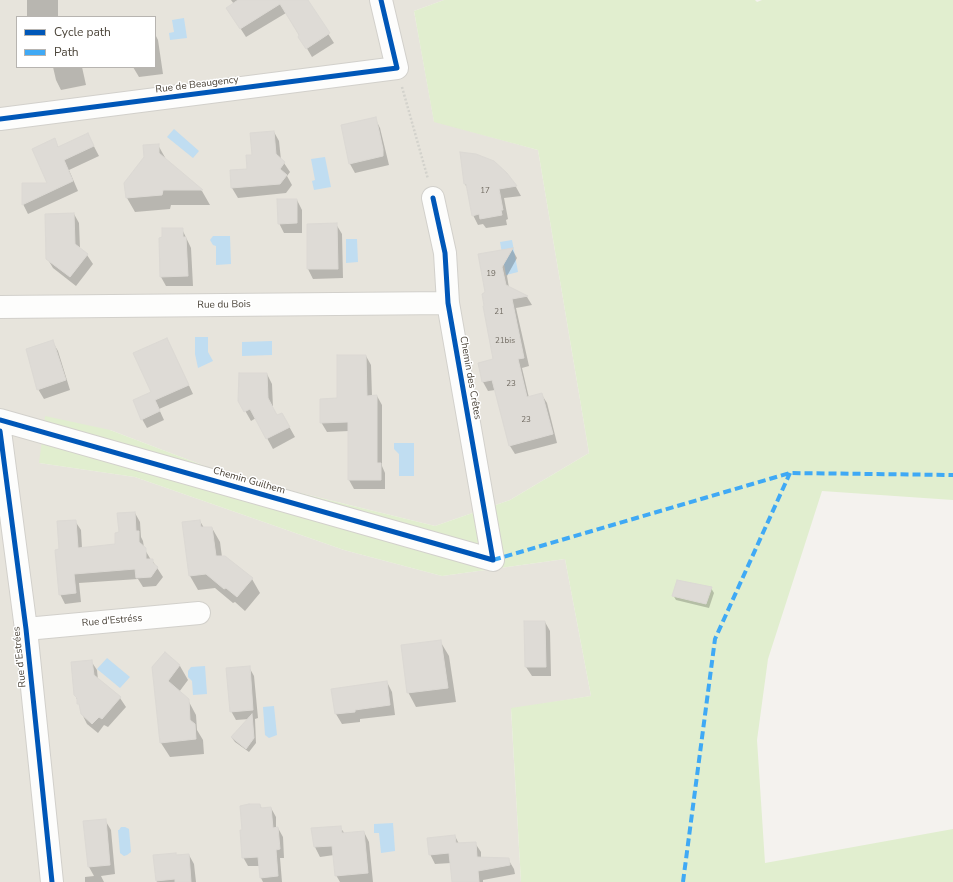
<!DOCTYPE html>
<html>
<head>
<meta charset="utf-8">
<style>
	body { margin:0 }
	#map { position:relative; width:953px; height:882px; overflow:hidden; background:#f4f2ee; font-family:"Nunito Sans",sans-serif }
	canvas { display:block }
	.legend { position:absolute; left:16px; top:16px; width:140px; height:52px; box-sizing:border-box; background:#fff; border:1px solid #b7b4b0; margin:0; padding:5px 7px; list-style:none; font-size:12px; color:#4b4439 }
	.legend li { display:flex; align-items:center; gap:8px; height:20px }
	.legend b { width:20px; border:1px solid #b7b4b0 }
</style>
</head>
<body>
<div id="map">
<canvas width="953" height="882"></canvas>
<ul class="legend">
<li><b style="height:5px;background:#0057b8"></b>Cycle path</li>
<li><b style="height:5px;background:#3fa9f5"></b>Path</li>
</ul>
</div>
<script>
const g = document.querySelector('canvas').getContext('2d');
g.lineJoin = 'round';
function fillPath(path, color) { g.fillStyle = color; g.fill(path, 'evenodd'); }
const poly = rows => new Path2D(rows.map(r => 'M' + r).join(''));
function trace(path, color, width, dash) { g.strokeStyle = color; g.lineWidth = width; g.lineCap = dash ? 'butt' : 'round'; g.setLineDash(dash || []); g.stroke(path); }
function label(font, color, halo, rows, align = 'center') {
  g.font = font + ' "Nunito Sans",sans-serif'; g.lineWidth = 3; g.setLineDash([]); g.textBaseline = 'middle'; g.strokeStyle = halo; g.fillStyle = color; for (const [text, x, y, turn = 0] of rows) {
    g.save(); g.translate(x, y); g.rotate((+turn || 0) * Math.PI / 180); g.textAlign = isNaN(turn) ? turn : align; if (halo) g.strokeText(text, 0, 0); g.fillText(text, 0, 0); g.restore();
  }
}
const residential = poly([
	[0,0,444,0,414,11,434,121,538,150,589,453,510,500,435,526,231,476,110,430,39,463,135,477,344,550,442,576,565,559,591,696,511,709,521,882,0,882],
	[17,17,155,17,155,67,17,67]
]);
const green = poly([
	[444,0,755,0,757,2,762,0,953,0,953,500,822,491,768,659,757,740,765,863,953,829,953,882,521,882,511,708,591,696,565,559,442,576,344,550,135,477,39,463,45,416,110,430,231,476,435,526,510,500,589,453,538,150,434,122,414,11]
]);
const water = poly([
	[184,18,187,38,170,40,169,33,174,32,172,20],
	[174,129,199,151,193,158,167,137],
	[325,157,331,187,314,190,312,181,315,180,311,159],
	[213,236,230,236,231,264,216,265,216,246,213,245,210,240],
	[346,239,357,239,358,262,346,263],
	[512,240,518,272,506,275,500,242],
	[195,337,208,337,208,352,213,361,198,368,195,354],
	[272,341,272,355,242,356,242,342],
	[394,443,414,443,414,476,399,476,399,454,394,449],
	[107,658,130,677,120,688,97,669],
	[205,666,207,694,193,695,192,681,188,677,188,671,191,667],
	[274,706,277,735,269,738,265,735,263,707],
	[393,823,395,850,395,851,381,853,379,833,374,833,374,824],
	[121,827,125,827,129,829,131,852,127,855,124,856,120,853,118,830,119,830]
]);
const shadow = poly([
	[27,0,58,0,58,17,27,17],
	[231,0,298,0,308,2,334,43,312,57,286,13,246,37,233,17,234,4],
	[155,34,158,40,163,74,139,77,133,67,155,67],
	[53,67,82,67,86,85,61,90,56,80],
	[375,118,380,128,389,165,355,173,350,164,342,125],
	[274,132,279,141,281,160,284,163,290,172,287,176,292,185,286,193,238,198,232,188,231,171,248,170,253,156],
	[88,135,99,156,69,170,78,191,28,214,23,204,48,184,54,140,59,148],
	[158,145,167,161,202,191,210,205,171,205,170,209,135,212,127,198],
	[500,167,516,187,521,196,504,198,508,219,506,220,507,225,486,228,483,224,478,225,473,215,467,188,465,184],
	[297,200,302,210,302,233,284,233,279,223],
	[74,214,79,223,80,249,87,255,93,264,76,286,53,268,47,258],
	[336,224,342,234,343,278,313,279,308,269],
	[182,229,191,248,193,286,166,286,161,277],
	[512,249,517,258,507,276,509,288,527,297,532,305,516,308,529,366,522,368,529,398,542,395,547,403,557,443,515,454,510,446,495,390,488,391,483,382,479,363,494,360,486,293,479,255],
	[167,339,193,394,159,409,164,420,147,428,142,419,152,392],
	[52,341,58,351,70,390,44,399,38,389],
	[366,356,371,365,372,396,377,396,382,405,382,466,385,473,385,489,354,489,349,480,349,431,327,432,321,422,338,399],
	[267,374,272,384,273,408,277,417,282,414,295,437,273,449,256,418,251,421,239,400],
	[135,513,140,522,141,537,143,541,144,548,151,560,152,560,163,577,156,586,143,587,138,579,79,583,81,602,65,604,60,594,60,550,75,521,81,530,82,548,116,545,120,533],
	[200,521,204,528,212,528,220,542,222,557,252,579,260,593,245,611,235,602,233,603,215,588,198,590,190,576],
	[711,588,714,593,709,608,676,600,673,595],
	[545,622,550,631,551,676,532,676,526,667],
	[440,641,449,656,456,702,416,707,408,692],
	[165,653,180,666,188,680,179,692,188,700,196,715,197,730,203,740,204,754,170,757,161,743],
	[91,661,97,670,98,680,120,698,126,707,108,727,104,725,98,733,87,724,82,714,81,708,75,695],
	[249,667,254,676,258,718,255,719,256,743,249,752,235,742,232,738,249,719,236,720,231,711],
	[387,682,392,692,395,715,360,719,360,722,342,724,336,714,333,690],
	[260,805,262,809,271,808,276,817,276,829,278,828,283,837,284,858,280,858,282,882,263,882,261,878,260,866,248,866,243,857,243,832],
	[105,820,111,830,115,874,101,876,104,882,85,882,85,877,94,876,89,867,84,822],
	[340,827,345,834,364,832,369,842,373,882,340,882,336,875,334,855,320,857,315,847,313,829],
	[455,836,459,844,475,843,481,852,481,858,508,859,514,869,515,874,483,880,483,882,453,882,451,863,435,864,430,854],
	[189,855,194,864,196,882,157,882,156,880]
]);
const building = poly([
	[238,0,308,0,330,33,306,49,298,37,299,35,280,4,240,29,226,8,238,0],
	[376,117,383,149,383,156,349,164,341,125,376,117],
	[274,131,276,154,285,162,280,169,287,175,280,184,231,188,230,170,247,169,246,155,252,155,250,133,274,131],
	[88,133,94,146,64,160,73,181,22,205,22,183,47,183,32,149,55,138,58,147,88,133],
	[159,144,159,153,203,190,163,190,162,195,126,198,124,183,144,157,143,145,159,144],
	[460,152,476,154,494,161,507,173,517,186,499,189,503,210,501,210,502,215,480,219,479,214,472,216,466,184,464,184,460,152],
	[277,199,297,199,297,223,278,224,277,199],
	[74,213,75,244,88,254,70,277,46,259,45,214,74,213],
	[337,223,338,269,307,269,307,224,337,223],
	[162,228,183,228,183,237,186,237,188,276,160,277,159,238,162,237,162,228],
	[513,248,502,267,506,285,528,296,512,299,524,358,518,359,527,397,542,393,553,434,509,446,492,380,482,382,478,363,493,359,483,306,484,306,482,294,485,292,478,254,513,248],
	[167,338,189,385,155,400,160,411,141,420,133,400,151,392,133,353,167,338],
	[53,340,66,380,37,390,26,349,53,340],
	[337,355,366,355,367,396,377,395,377,463,381,463,381,480,348,480,348,422,320,423,320,399,337,398,337,355],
	[239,373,267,373,268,398,277,415,282,413,290,427,266,439,250,409,244,412,238,401,239,373],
	[135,512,136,531,139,531,139,542,146,548,146,559,153,559,153,563,158,567,151,577,136,578,135,569,74,574,76,593,59,595,55,550,59,549,57,521,76,520,78,548,115,544,115,533,119,532,117,513,135,512],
	[200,520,201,527,212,527,216,556,225,556,253,578,237,597,226,588,224,589,206,574,189,576,182,522,200,520],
	[677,580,712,587,706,604,672,596,677,580],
	[524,621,545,621,546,667,525,667,524,621],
	[441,640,448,688,407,693,401,645,441,640],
	[165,652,180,665,168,681,189,699,190,720,195,724,196,739,160,743,152,667,165,652],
	[92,660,94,675,121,697,102,719,99,717,92,724,81,714,79,704,77,704,77,698,74,695,71,662,92,660],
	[250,666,253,710,230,712,226,668,250,666],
	[387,681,390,705,355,710,355,712,335,714,331,689,387,681],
	[252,714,254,738,246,749,231,737,252,714],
	[249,804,260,804,261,808,271,807,273,828,278,827,280,849,276,850,278,876,260,878,258,857,242,858,240,830,242,830,240,806,249,804],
	[106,819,110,865,88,867,83,821,106,819],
	[341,826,342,833,364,831,368,873,335,876,332,846,314,847,311,828,341,826],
	[455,835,456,843,476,842,477,857,509,858,510,865,478,871,479,882,452,882,449,853,429,855,427,838,455,835],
	[176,853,176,855,189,854,191,882,175,882,175,879,156,881,153,855,176,853]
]);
const path = poly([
	[402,87,428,179]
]);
const minor = poly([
	[0,119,397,68,381,0],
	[0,307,448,303],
	[0,420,493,560,448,303,445,253,433,198],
	[0,431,26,629,52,882],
	[26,629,199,613]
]);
const quiet = poly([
	[493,560,790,473,953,475],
	[683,882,715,639,790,473]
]);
const cycleway = poly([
	[0,119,397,68,381,0],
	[0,420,493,560,448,303,445,253,433,198],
	[0,431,26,629,52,882]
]);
const numberNames = [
	["17",485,191],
	["19",491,274],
	["21",499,312],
	["21bis",505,341],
	["23",511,384],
	["23",526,420]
];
const streetNames = [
	["Rue de Beaugency",197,85,-7],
	["Rue du Bois",224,305,-1],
	["Chemin des Crêtes",470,378,80],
	["Chemin Guilhem",249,481,16],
	["Rue d'Estréss",112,621,-5],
	["Rue d’Estrées",20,657,-96]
];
fillPath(residential, '#e7e4dc');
fillPath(green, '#e1eecf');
fillPath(water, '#c0ddf1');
fillPath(shadow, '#0003');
fillPath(building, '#dedbd6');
trace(building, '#dcd9d4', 1);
trace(minor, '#d2d0cb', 24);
trace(path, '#d3d2cc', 2.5, [2, 2]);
trace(minor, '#fdfdfc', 22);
trace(quiet, '#3fa9f5', 4, [8, 4]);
trace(cycleway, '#0057b8', 5);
label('8px', '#706a61', null, numberNames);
label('10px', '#4b4439', '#fff', streetNames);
</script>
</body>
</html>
